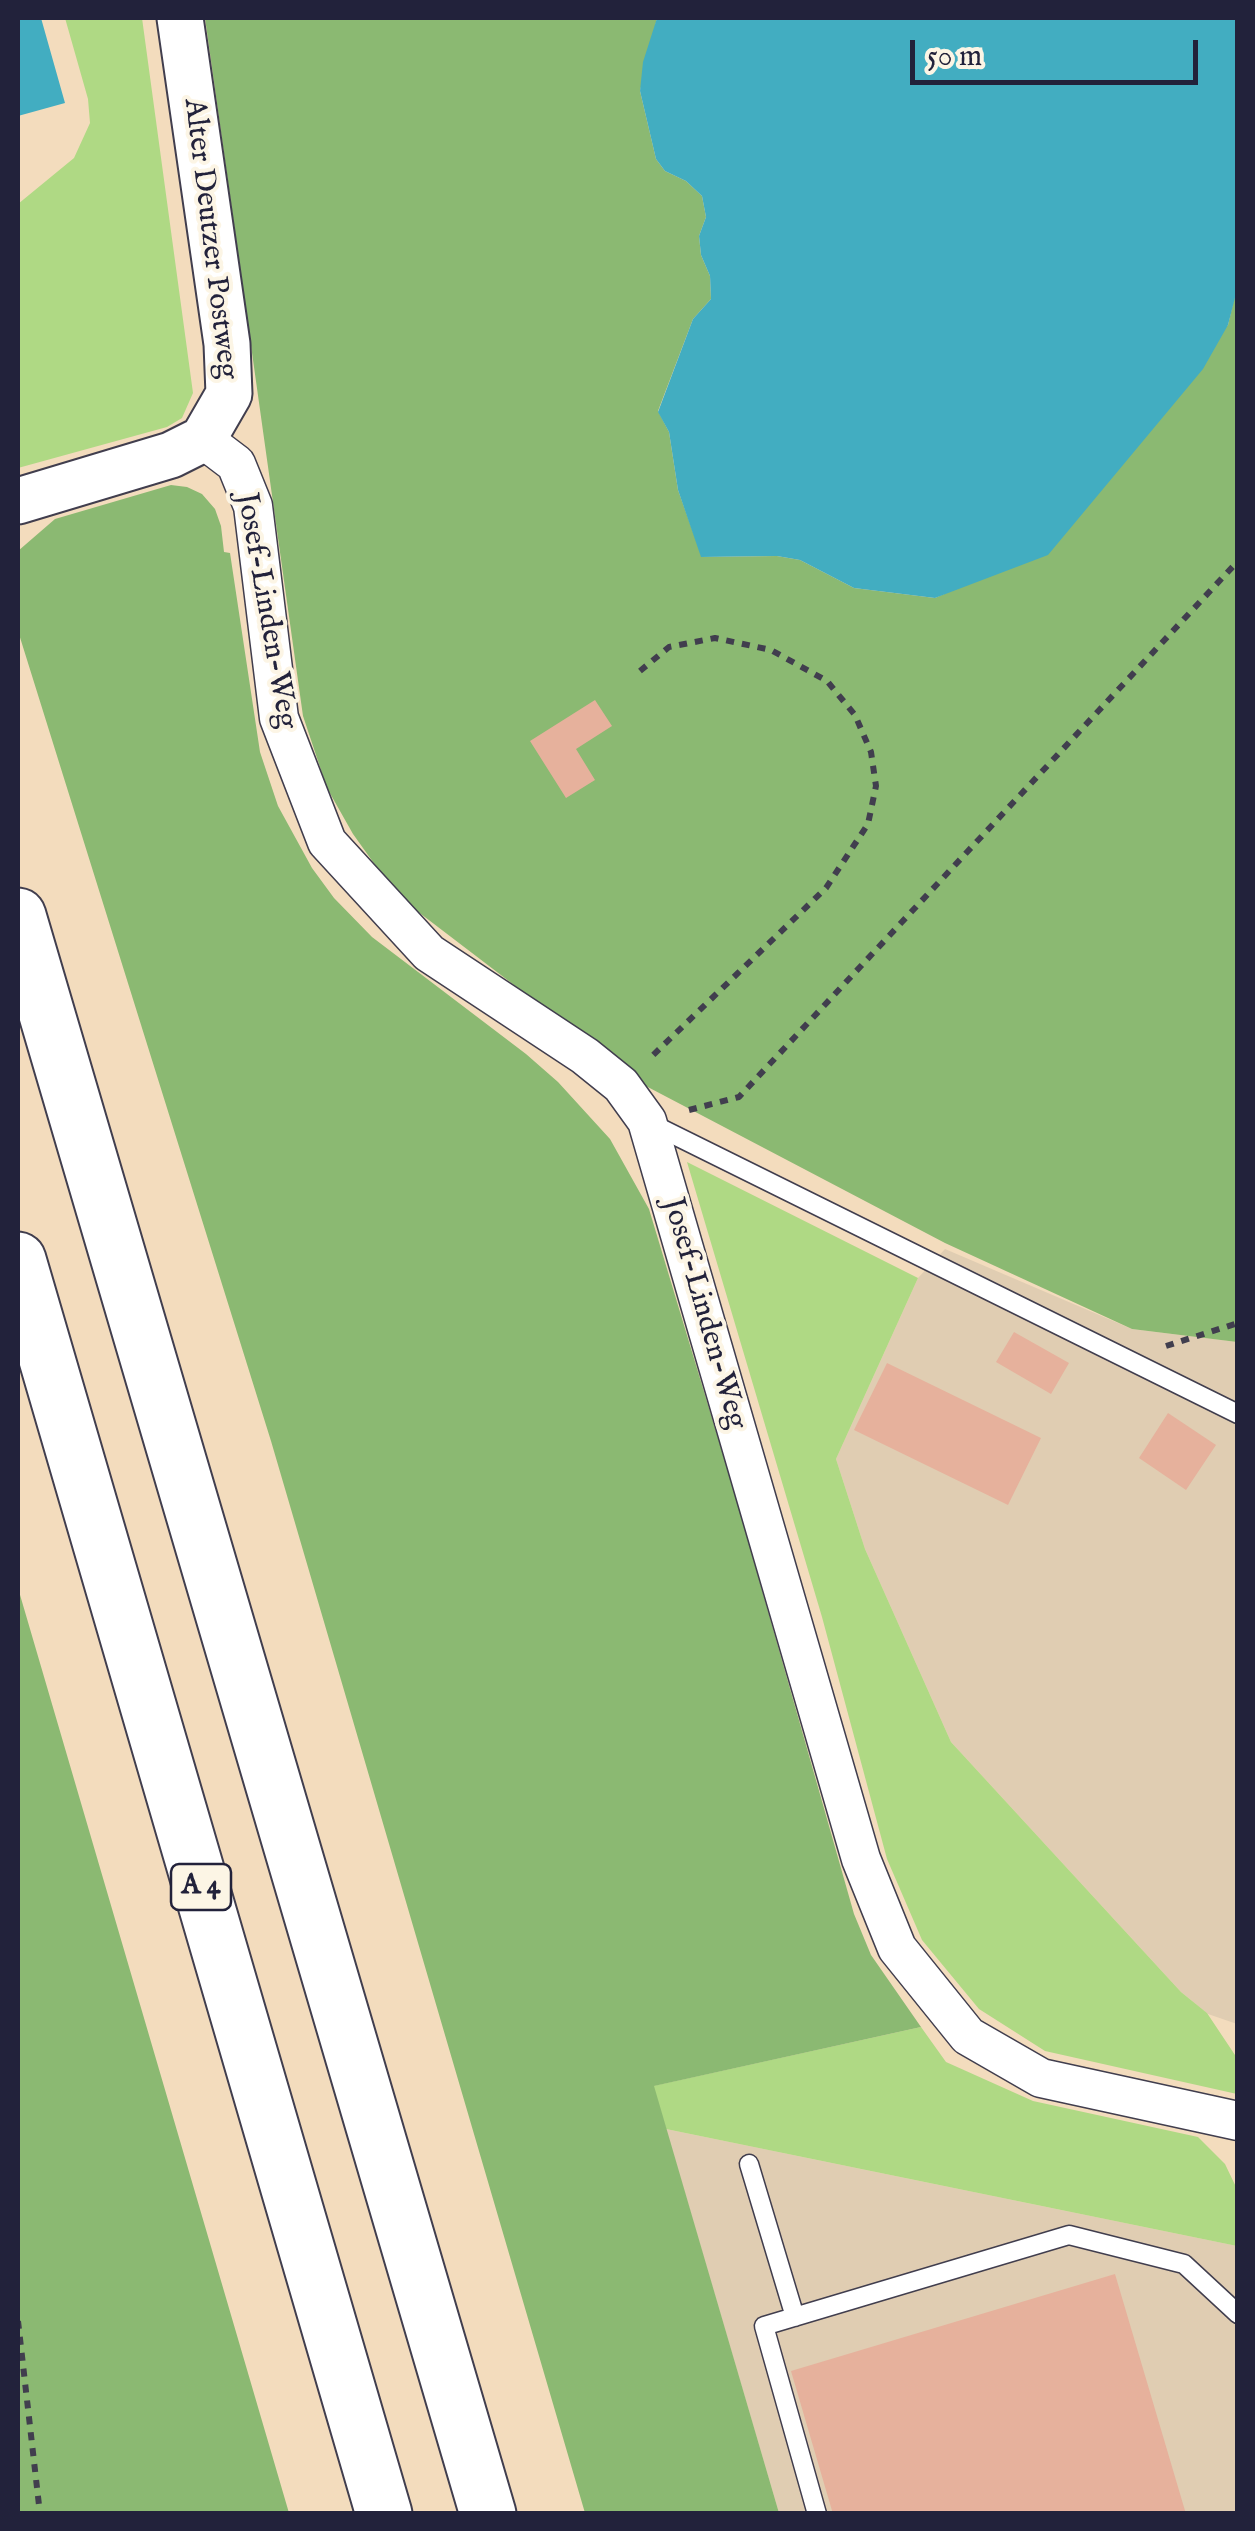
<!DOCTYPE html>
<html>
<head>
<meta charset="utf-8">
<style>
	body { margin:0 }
	#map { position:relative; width:1255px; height:2531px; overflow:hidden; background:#f3dcbd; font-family:"IM FELL English",serif }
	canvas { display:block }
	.frame { position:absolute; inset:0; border:20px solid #22223b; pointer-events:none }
	.scale { position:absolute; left:910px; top:40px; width:288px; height:45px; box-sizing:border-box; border:5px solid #22223b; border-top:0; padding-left:12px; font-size:30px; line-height:35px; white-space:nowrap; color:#22223b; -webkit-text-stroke:8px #fcf5e5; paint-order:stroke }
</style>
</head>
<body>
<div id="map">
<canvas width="1255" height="2531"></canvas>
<div class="frame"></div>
<div class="scale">50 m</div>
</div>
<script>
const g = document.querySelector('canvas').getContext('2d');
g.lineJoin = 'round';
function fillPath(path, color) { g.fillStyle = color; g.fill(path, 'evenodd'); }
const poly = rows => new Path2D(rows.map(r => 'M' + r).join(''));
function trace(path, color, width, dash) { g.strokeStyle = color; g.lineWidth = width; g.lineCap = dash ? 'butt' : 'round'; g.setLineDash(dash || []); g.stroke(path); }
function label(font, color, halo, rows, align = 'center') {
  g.font = font + ' "IM FELL English",serif'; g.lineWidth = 8; g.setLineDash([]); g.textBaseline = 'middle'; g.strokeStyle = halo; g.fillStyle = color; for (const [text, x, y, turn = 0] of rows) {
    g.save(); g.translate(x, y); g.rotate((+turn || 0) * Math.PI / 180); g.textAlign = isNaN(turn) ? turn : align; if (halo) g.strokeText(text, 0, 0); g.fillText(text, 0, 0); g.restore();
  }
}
const built = poly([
	[945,1249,1132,1329,1237,1342,1237,2024,1208,2014,1181,1992,951,1742,865,1549,836,1459,918,1278],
	[666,2129,1237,2246,1237,2513,779,2513]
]);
const green = poly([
	[65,18,142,18,193,393,182,418,167,427,18,468,18,204,74,158,90,123,88,99],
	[687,1162,918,1278,836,1459,865,1549,951,1742,1181,1992,1207,2013,1237,2058,1237,2094,1045,2051,979,2009,922,1940,887,1859,822,1617],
	[921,2027,946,2062,1033,2101,1198,2137,1225,2164,1237,2189,1237,2246,666,2129,653,2086]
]);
const forest = poly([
	[205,18,657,18,640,91,656,159,665,171,686,181,702,196,706,217,699,236,701,255,710,276,711,299,693,319,658,411,669,432,678,490,702,557,777,556,800,560,854,588,935,598,976,580,1228,325,1237,286,1237,1342,1132,1329,945,1243,623,1074,590,1043,417,911,378,869,353,834,327,788,303,716],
	[171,485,187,487,202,494,215,509,221,526,224,552,230,553,260,752,278,806,312,868,334,898,372,937,526,1054,558,1082,610,1139,649,1209,733,1488,854,1914,871,1955,921,2027,654,2086,779,2513,585,2513,271,1441,18,631,18,551,55,519],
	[18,1588,289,2513,18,2513]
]);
const water = poly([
	[18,18,41,18,65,103,18,116],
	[657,18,1237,18,1238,286,1228,325,1203,369,1048,555,935,598,854,588,800,560,777,556,701,557,678,490,669,432,658,412,693,319,711,299,710,276,701,255,699,236,706,217,702,196,686,181,665,171,656,159,640,91,643,62]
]);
const building = poly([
	[595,700,612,726,576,749,595,780,566,798,530,741],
	[1014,1332,1069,1363,1051,1394,996,1362],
	[887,1363,1041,1438,1008,1505,854,1430],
	[1168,1413,1216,1445,1186,1490,1139,1458],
	[1115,2274,1186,2514,833,2514,791,2371]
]);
const path = poly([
	[640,671,669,647,715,638,771,650,827,681,855,715,871,752,876,786,868,824,826,888,648,1060],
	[689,1110,739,1097,1238,561],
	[1166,1346,1238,1323],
	[18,2321,40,2514]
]);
const service = poly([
	[652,1124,1238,1414],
	[749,2164,795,2317],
	[817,2514,764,2326,1069,2235,1184,2264,1238,2314]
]);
const minor = poly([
	[203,439,236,464,253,506,279,718,327,842,429,953,585,1056,621,1085,647,1121,861,1859,897,1948,968,2036,1041,2078,1238,2121]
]);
const tertiary = poly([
	[18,501,171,455,203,439,229,394,227,344,180,18]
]);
const motorway = poly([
	[18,916,488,2514],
	[18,1260,384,2514]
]);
const shields = [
	[201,1887,60]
];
const shieldNames = [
	["A 4",201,1887]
];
const streetNames = [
	["Alter Deutzer Postweg",209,239,83],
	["Josef-Linden-Weg",265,611,80],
	["Josef-Linden-Weg",703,1314,74]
];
fillPath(built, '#e0cdb2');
fillPath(green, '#afd984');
fillPath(forest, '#8bb972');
fillPath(water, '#42adc1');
fillPath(building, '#e6b19c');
trace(service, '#413e4e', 21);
trace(minor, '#413e4e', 41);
trace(tertiary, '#413e4e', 49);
trace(motorway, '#413e4e', 59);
trace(path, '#413e4e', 6, [8, 8]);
trace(service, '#fff', 18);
trace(minor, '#fff', 38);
trace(tertiary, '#fff', 45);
trace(motorway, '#fff', 55);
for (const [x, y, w] of shields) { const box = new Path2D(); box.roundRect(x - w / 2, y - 23, w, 46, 8); g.fillStyle = '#fcf5e5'; g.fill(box); trace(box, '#22223b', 2.5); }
label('bold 28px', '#22223b', null, shieldNames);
label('30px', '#22223b', '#fcf5e5', streetNames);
</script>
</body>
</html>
